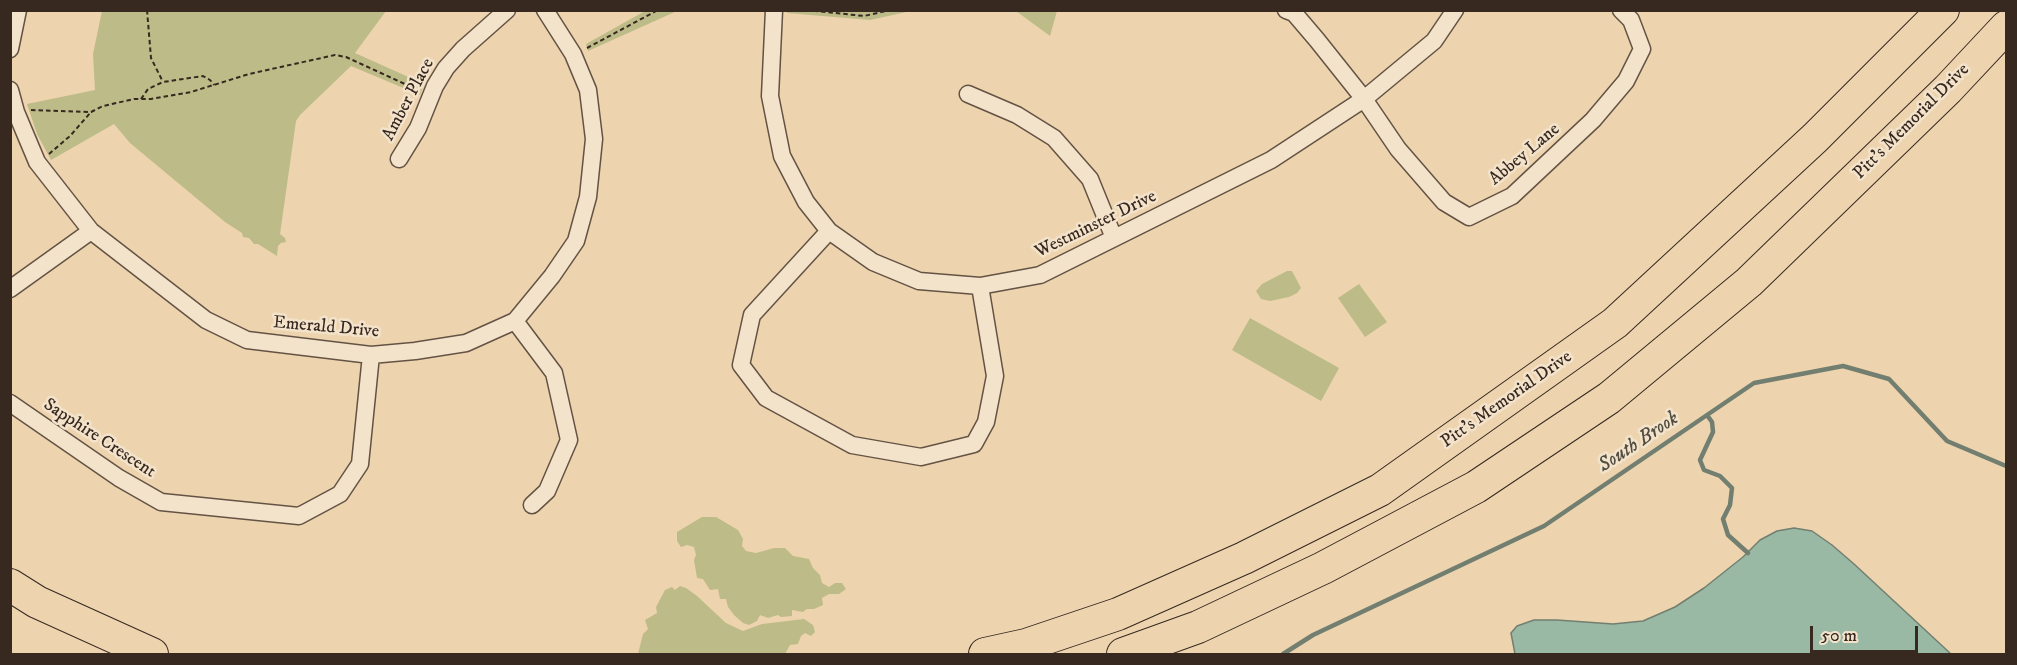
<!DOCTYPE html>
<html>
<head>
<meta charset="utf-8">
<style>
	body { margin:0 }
	#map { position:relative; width:2017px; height:665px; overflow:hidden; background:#edd4af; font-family:"IM FELL DW Pica",serif }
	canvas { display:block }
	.frame { position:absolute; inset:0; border:12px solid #372820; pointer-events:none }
	.scale { position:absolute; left:1810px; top:626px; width:108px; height:27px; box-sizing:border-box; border:3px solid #372820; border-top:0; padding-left:8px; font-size:18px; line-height:21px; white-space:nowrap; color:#372820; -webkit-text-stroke:4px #f3e3cb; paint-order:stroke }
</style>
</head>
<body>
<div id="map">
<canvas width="2017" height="665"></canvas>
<div class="frame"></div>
<div class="scale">50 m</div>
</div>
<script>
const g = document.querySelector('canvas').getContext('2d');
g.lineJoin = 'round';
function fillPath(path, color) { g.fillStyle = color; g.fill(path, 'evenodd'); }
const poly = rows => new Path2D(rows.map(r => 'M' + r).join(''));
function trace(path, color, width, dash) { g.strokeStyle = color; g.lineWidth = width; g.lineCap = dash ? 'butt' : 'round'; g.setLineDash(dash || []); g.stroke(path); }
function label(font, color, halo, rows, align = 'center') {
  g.font = font + ' "IM FELL DW Pica",serif'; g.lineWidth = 5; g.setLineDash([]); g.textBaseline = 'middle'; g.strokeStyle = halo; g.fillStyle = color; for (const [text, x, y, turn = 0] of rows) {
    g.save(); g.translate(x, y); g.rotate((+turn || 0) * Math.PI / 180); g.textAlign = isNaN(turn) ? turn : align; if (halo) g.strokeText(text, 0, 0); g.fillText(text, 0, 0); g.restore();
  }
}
const green = poly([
	[787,10,911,10,911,11,870,20,787,13],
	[102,11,386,11,355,53,424,84,420,95,351,66,300,115,296,121,280,234,285,238,286,242,281,243,278,246,277,256,258,244,254,244,249,238,243,237,242,233,225,222,130,143,114,124,51,160,37,134,27,104,95,90,93,54],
	[645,11,677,11,588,51,586,44],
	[1016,11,1057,11,1050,36],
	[1287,271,1292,271,1301,288,1297,293,1289,297,1270,301,1261,299,1256,291,1262,284],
	[1359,284,1387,322,1365,337,1338,298],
	[1250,318,1339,368,1321,401,1232,350],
	[702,517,716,517,738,530,743,539,742,546,746,551,756,553,774,548,785,548,793,556,809,559,813,568,820,575,822,583,829,587,835,583,842,583,846,589,839,594,829,594,822,598,823,605,814,609,807,609,803,612,792,610,792,616,781,617,778,615,768,618,760,615,757,621,749,625,743,623,734,615,728,607,726,599,720,599,718,589,710,590,703,579,697,578,694,560,696,555,694,547,687,545,681,547,677,541,677,532],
	[680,586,686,588,697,596,726,623,743,631,762,624,804,619,813,625,815,632,811,636,805,633,801,636,798,644,790,645,785,654,638,654,643,634,648,629,645,620,657,613,656,607,665,590,672,587,675,590]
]);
const water = poly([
	[1794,528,1812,531,1832,545,1854,564,1951,654,1515,654,1511,633,1517,626,1534,620,1557,620,1613,624,1643,621,1675,607,1704,588,1743,557,1760,540,1777,531,1794,528]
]);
const stream = poly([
	[1707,415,1712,422,1713,432,1700,460,1704,470,1720,476,1732,488,1730,505,1723,519,1728,535,1748,553],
	[1283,654,1313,635,1544,526,1754,383,1843,366,1889,379,1947,441,2006,466]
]);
const path = poly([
	[147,10,151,58,163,82],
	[806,10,864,16,890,10],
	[587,48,658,10],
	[141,99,148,89,163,82,203,76,210,80,214,85],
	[31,110,91,112,103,106,134,99,151,99,191,92,249,74,335,55,346,57,418,90],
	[49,154,70,136,91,112]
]);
const minor = poly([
	[774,10,770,96,782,156,806,202,829,231,873,262,919,281,980,286,1040,275,1271,160,1364,99,1434,41,1455,10],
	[1286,10,1294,13,1317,40,1364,99,1398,149,1444,202,1469,217,1512,196,1593,120,1626,81,1642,49,1631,20,1621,10],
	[10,49,18,10],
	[10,90,16,112,37,162,91,231,206,320,247,340,371,355,415,351,466,343,515,321,552,276,576,241,588,197,594,139,588,90,573,54,545,10],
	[968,94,1017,115,1054,138,1090,179,1114,238],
	[399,159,418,128,435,86,446,68,463,49,507,10],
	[829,231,752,315,741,365,766,398,852,445,921,457,974,444,986,422,995,376,980,286],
	[10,289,91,231],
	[515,321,554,373,569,440,547,491,532,505],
	[10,403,119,478,161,502,299,516,340,494,360,464,371,355]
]);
const motorway = poly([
	[10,585,37,602,152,654],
	[985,654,1026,645,1118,614,1244,558,1380,490,1615,323,1815,138,1943,10],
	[1123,654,1198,627,1323,568,1476,487,1609,398,1749,282,1948,89,2006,27]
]);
const streetNames = [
	["Amber Place",409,100,-62],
	["Pitt's Memorial Drive",1912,122,-45],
	["Abbey Lane",1525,155,-40],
	["Westminster Drive",1096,225,-26],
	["Emerald Drive",326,328,5],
	["Pitt's Memorial Drive",1507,400,-35],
	["Sapphire Crescent",99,439,33]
];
const waterNames = [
	["South Brook",1639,443,-34]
];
fillPath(green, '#bdbb87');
fillPath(water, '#9ab9a5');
trace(water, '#727f70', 1.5);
trace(stream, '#727f70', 4.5);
trace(minor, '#645344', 19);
trace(motorway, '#372820', 34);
trace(path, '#372820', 2, [4.5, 3]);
trace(minor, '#f3e3cb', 16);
trace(motorway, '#edd4af', 32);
label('18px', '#372820', '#f3e3cb', streetNames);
label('italic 20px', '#504c41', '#f3e3cb', waterNames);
</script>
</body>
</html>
